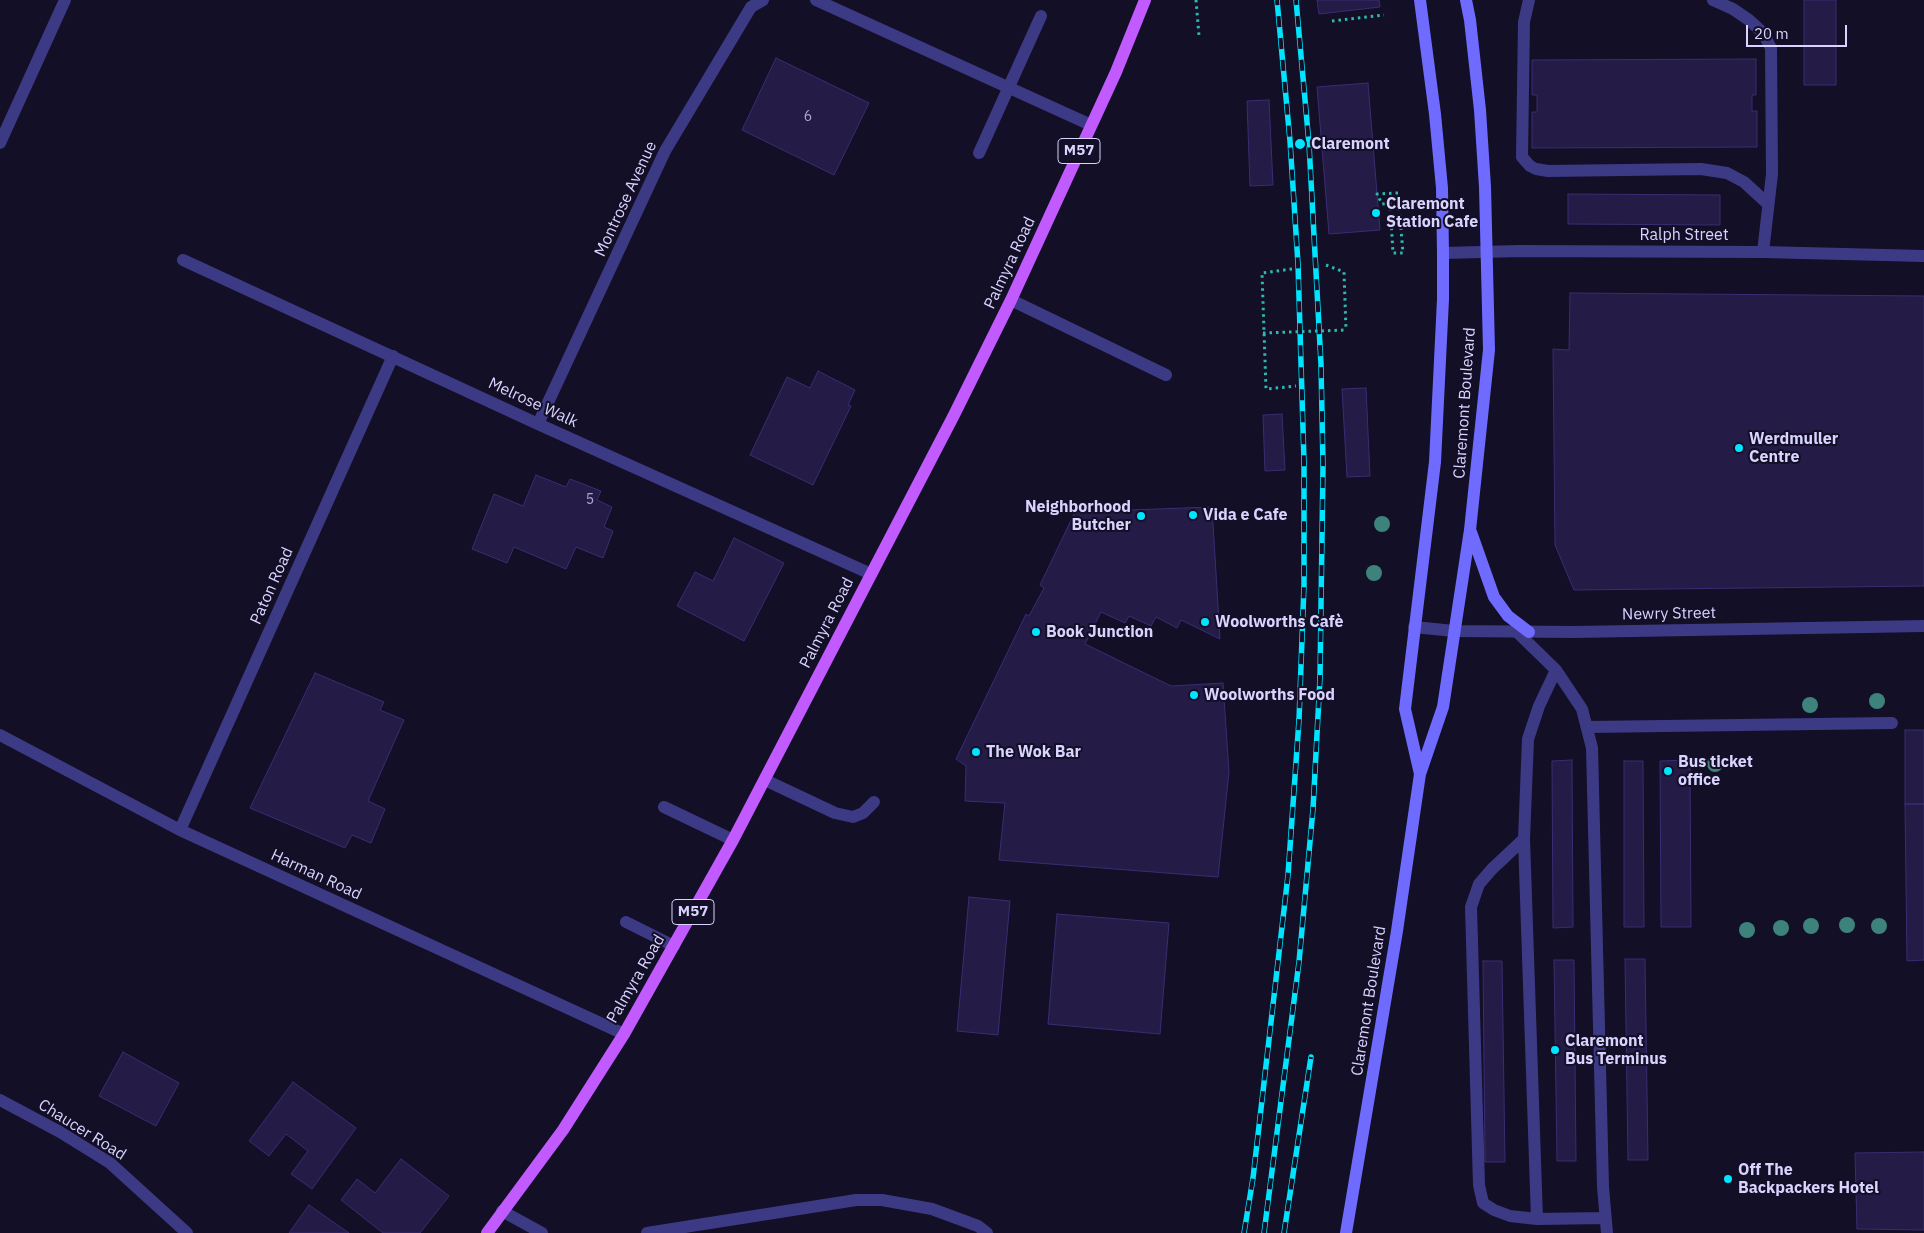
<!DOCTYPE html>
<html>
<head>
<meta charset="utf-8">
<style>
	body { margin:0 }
	#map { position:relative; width:1924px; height:1233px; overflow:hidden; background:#130f26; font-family:"IBM Plex Sans",sans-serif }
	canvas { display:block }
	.scale { position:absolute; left:1746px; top:25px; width:101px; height:22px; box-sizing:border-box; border:2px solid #d9d4ff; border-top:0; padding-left:6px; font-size:15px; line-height:18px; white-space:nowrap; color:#d9d4ff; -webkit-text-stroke:4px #130f26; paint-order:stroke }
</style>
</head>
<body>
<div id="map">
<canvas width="1924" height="1233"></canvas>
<div class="scale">20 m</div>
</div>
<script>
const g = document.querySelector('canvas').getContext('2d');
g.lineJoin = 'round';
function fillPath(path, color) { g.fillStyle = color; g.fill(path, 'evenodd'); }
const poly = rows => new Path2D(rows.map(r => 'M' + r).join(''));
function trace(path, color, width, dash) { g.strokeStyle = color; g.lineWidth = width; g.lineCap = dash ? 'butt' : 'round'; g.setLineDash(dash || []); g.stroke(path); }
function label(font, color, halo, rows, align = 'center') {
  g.font = font + ' "IBM Plex Sans",sans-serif'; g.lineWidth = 4; g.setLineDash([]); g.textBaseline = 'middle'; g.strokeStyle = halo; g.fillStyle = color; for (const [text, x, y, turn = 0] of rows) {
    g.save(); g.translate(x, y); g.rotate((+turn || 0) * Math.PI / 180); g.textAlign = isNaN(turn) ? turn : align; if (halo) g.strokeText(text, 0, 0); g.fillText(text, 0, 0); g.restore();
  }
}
const building = poly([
	[1317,0,1379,0,1380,7,1319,14,1317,0],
	[1804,0,1836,0,1836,85,1804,85,1804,0],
	[776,58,869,103,834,175,742,130,776,58],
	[1756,59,1756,95,1752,95,1752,111,1757,111,1757,147,1532,148,1532,112,1537,112,1537,95,1532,95,1532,60,1756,59],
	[1368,83,1380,230,1329,234,1317,87,1368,83],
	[1269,100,1273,185,1250,186,1247,101,1269,100],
	[1568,194,1720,195,1720,225,1568,224,1568,194],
	[1570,293,1924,296,1924,586,1574,590,1555,545,1553,349,1569,350,1570,293],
	[818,371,855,390,848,405,851,406,813,485,750,455,787,377,810,388,818,371],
	[1366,388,1370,476,1347,477,1342,389,1366,388],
	[1282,414,1285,470,1265,471,1263,415,1282,414],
	[536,475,566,487,570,479,601,491,597,500,612,507,604,527,613,531,603,558,576,547,566,569,514,547,507,563,472,549,494,494,523,506,536,475],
	[1212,507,1220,639,1181,620,1177,628,1156,617,1151,626,1129,616,1125,623,1101,612,1085,644,1171,686,1223,683,1229,772,1218,877,999,860,1005,803,965,801,966,766,956,759,1026,614,1029,616,1044,588,1040,585,1075,512,1212,507],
	[734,538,784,563,744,641,677,606,695,572,713,581,734,538],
	[315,673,384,702,380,710,404,720,368,801,385,809,371,843,352,835,345,848,250,808,315,673],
	[1905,730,1924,730,1924,804,1905,804,1905,730],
	[1572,760,1573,927,1553,928,1552,761,1572,760],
	[1690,760,1691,927,1661,927,1660,761,1690,760],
	[1624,761,1643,761,1644,927,1624,927,1624,761],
	[1905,804,1924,804,1924,960,1907,961,1905,804],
	[969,897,1010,901,998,1035,957,1031,969,897],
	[1057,914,1169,923,1160,1034,1048,1024,1057,914],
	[1625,959,1645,959,1648,1160,1628,1160,1625,959],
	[1554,960,1574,960,1576,1161,1557,1161,1554,960],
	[1483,961,1502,961,1505,1162,1485,1162,1483,961],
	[123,1052,179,1083,156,1126,99,1096,123,1052],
	[293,1082,356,1128,312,1189,291,1174,308,1151,286,1134,269,1156,249,1141,293,1082],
	[1924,1152,1924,1230,1857,1229,1855,1153,1924,1152],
	[401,1159,449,1196,420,1233,383,1233,341,1200,357,1179,375,1193,401,1159],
	[309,1205,349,1233,289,1233,309,1205]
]);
const path = poly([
	[1196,0,1199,36],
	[1332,21,1384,15],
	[1398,193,1377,194,1382,204,1390,203,1393,253,1403,253,1399,206],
	[1326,265,1344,272,1346,330],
	[1292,269,1262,273,1266,389,1296,386]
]);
const lane = poly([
	[1529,0,1524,22,1522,157,1530,166,1536,169,1548,171,1701,169,1727,173,1744,182,1768,204],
	[1713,0,1733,9,1749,20,1763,33,1771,48,1772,174,1763,252],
	[979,153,1041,16],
	[1011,300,1166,375],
	[1516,631,1556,670,1582,709,1592,748,1603,1187,1607,1233],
	[1588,727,1892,723],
	[765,780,835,813,853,817,863,813,874,802],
	[664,807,733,840],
	[1524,839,1492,869,1479,884,1471,907,1479,1185,1483,1203,1494,1210,1510,1216,1537,1219,1605,1218],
	[626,922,674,946],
	[502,1211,542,1233],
	[1537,1219,1524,839,1528,739,1539,706,1556,670],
	[647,1233,856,1200,882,1200,932,1209,978,1226,987,1233]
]);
const street = poly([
	[816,0,1091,125],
	[0,143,65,0],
	[1443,253,1519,251,1763,252,1924,256],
	[183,260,538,424,871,574],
	[538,424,665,151,751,7,763,0],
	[1414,627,1454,631,1574,632,1924,626],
	[0,735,180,830,624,1034],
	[180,830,393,356],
	[0,1100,60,1132,110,1163,187,1233]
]);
const secondary = poly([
	[1420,0,1435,114,1442,188,1443,253,1443,299,1435,462,1405,709,1420,774],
	[1471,532,1494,597,1508,616,1529,632],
	[1346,1233,1397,931,1420,774,1443,707,1470,530,1489,350,1485,187,1480,110,1470,20,1466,0]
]);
const primary = poly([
	[487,1233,563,1130,624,1034,733,840,954,415,1011,300,1116,72,1145,0]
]);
const rail = poly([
	[1244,1233,1253,1178,1288,875,1299,720,1304,585,1304,462,1298,264,1290,141,1277,0],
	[1264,1233,1299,962,1313,809,1320,678,1323,466,1321,364,1309,144,1296,0],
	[1284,1233,1311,1057]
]);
const pathBridge = poly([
	[1263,333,1346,330]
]);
const trees = [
	[1382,524],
	[1374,573],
	[1877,701],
	[1810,705],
	[1715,764],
	[1847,925],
	[1811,926],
	[1879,926],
	[1781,928],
	[1747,930]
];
const markers = [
	[1300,144,6,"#00e5ff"],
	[1376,213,5,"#00e5ff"],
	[1739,448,5,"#00e5ff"],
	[1193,515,5,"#00e5ff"],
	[1141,516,5,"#00e5ff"],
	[1205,622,5,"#00e5ff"],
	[1036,632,5,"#00e5ff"],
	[1194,695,5,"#00e5ff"],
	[976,752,5,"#00e5ff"],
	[1668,771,5,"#00e5ff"],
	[1555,1050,5,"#00e5ff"],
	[1728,1179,5,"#00e5ff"]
];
const numberNames = [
	["6",808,117],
	["5",590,500]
];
const shields = [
	[1079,151,42],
	[693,912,42]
];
const shieldNames = [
	["M57",1079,151],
	["M57",693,912]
];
const poiNames = [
	["Claremont",1311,144],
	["Claremont",1386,204],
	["Station Cafe",1386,222],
	["Werdmuller",1749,439],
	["Centre",1749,457],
	["Neighborhood",1131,507,"right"],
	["Butcher",1131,525,"right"],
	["Vida e Cafe",1203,515],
	["Woolworths Cafè",1215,622],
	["Book Junction",1046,632],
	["Woolworths Food",1204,695],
	["The Wok Bar",986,752],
	["Bus ticket",1678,762],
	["office",1678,780],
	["Claremont",1565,1041],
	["Bus Terminus",1565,1059],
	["Off The",1738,1170],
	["Backpackers Hotel",1738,1188]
];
const streetNames = [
	["Montrose Avenue",626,199,-65],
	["Ralph Street",1684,235],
	["Palmyra Road",1010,263,-65],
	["Melrose Walk",533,403,25],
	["Claremont Boulevard",1465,403,-86],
	["Paton Road",272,586,-66],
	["Newry Street",1669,614,-1],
	["Palmyra Road",827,623,-63],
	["Harman Road",316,875,25],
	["Palmyra Road",636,979,-60],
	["Claremont Boulevard",1369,1001,-81],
	["Chaucer Road",82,1130,32]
];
fillPath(building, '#241b47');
trace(building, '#3b2d73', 1);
trace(path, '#2fb8b0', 3, [2.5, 4]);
trace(lane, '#3d3a85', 12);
trace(street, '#3d3a85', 12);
trace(secondary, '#6f6bff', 12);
trace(primary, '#c25bff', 12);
trace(rail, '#00e5ff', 5.5);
trace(rail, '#130f26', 4, [11]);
trace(pathBridge, '#2fb8b0', 3, [2.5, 4]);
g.fillStyle = '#3d827b';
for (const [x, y] of trees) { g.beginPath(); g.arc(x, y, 8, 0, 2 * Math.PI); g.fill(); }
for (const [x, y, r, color] of markers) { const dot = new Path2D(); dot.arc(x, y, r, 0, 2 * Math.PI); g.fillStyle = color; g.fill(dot); trace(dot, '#130f26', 2); }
label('14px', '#aca6d1', null, numberNames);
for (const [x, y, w] of shields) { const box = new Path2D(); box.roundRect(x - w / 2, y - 12.5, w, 25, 4); g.fillStyle = '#130f26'; g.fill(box); trace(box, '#d9d4ff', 1); }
label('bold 15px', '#d9d4ff', null, shieldNames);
label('bold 16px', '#d9d4ff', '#130f26', poiNames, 'left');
label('16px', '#d9d4ff', '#130f26', streetNames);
</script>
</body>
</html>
